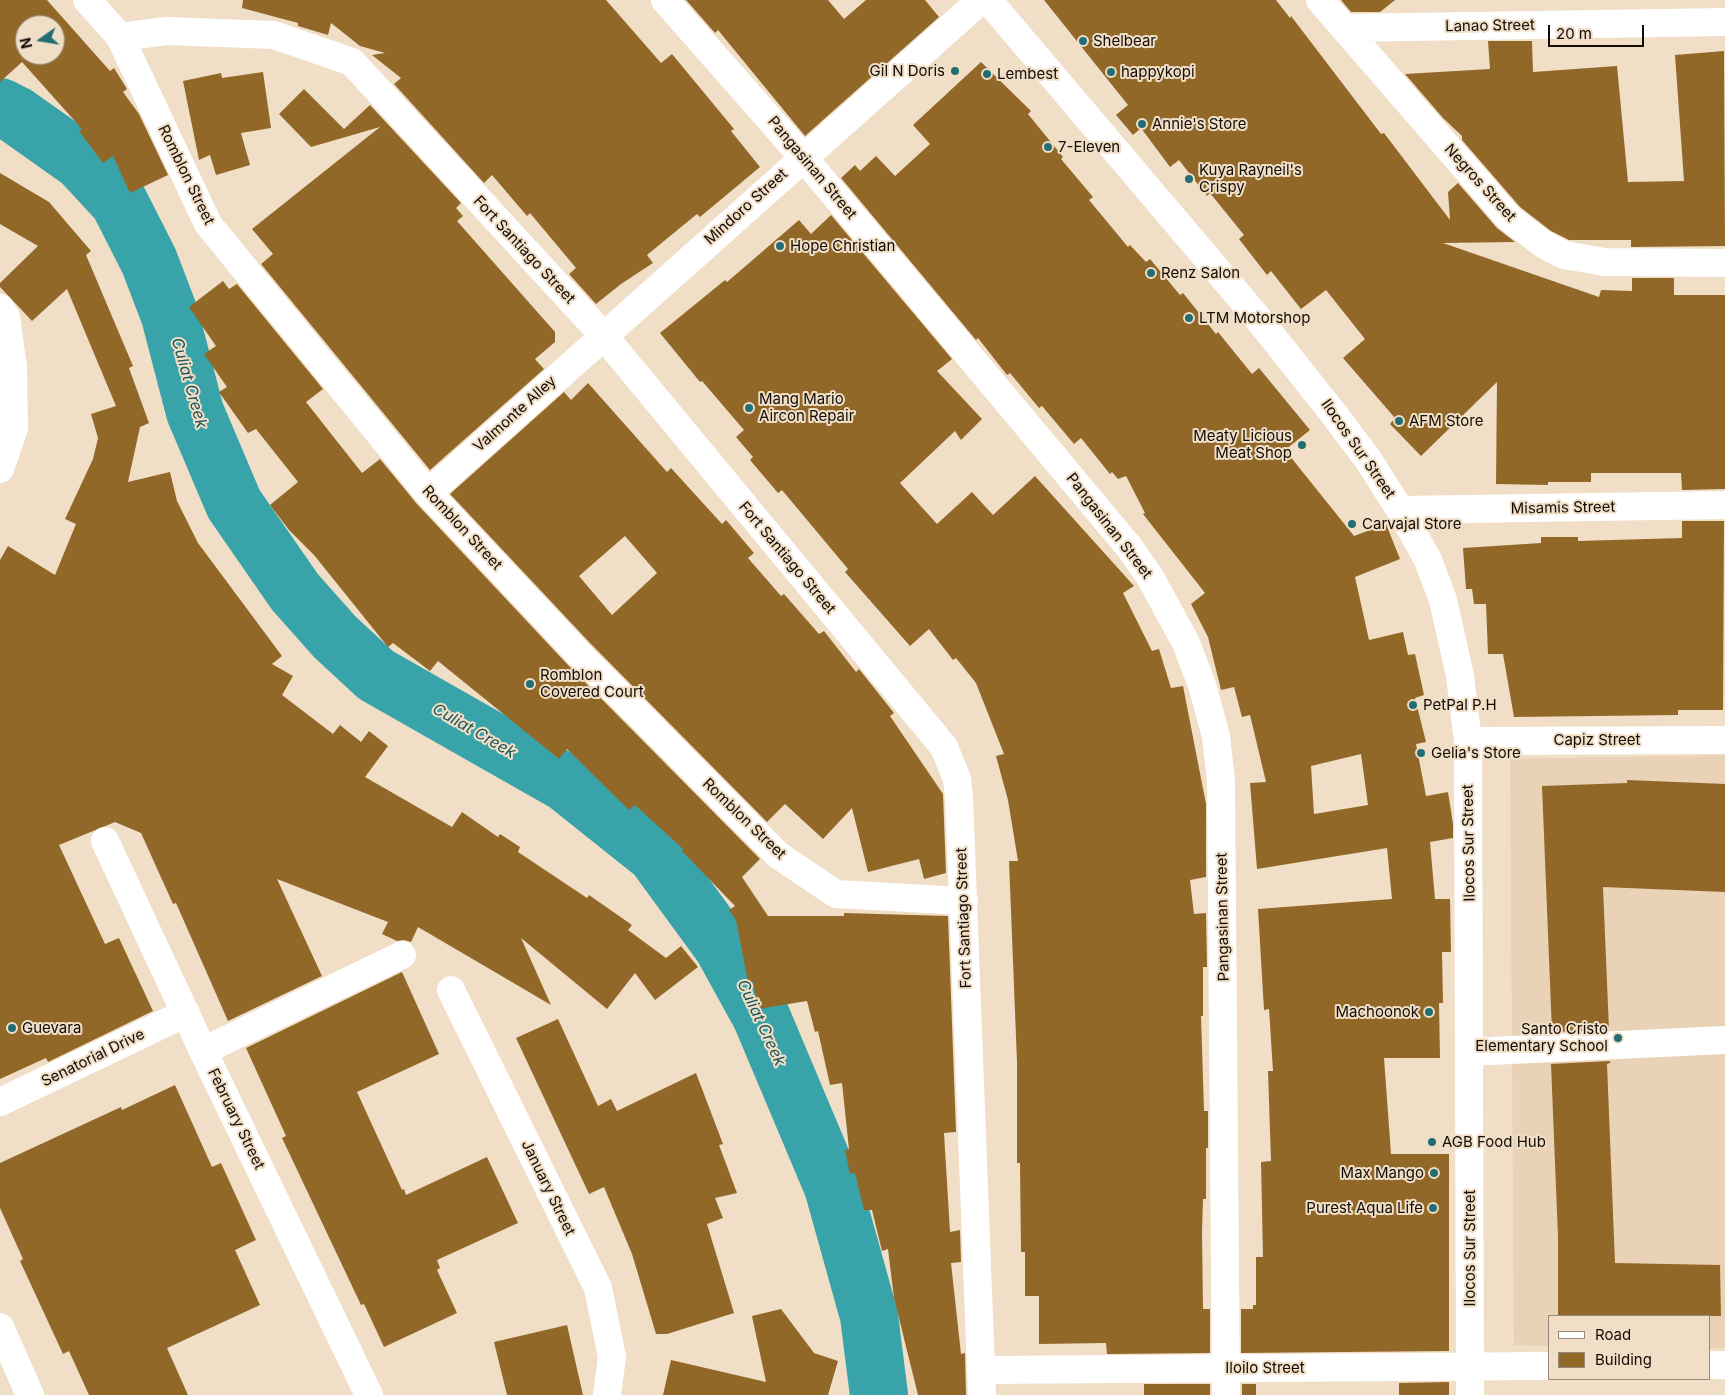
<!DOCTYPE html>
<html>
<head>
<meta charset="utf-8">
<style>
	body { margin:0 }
	#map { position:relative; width:1725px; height:1395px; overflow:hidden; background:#f0dec7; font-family:Inter,sans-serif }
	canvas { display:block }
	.legend { position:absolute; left:1548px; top:1315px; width:162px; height:65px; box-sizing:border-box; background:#f0dec7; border:1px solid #978a79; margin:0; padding:6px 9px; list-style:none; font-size:15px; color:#120c05 }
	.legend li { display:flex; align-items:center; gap:10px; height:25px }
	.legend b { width:25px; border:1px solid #978a79 }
	.north { position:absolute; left:15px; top:15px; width:50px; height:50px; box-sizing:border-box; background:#f0dec7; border:1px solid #978a79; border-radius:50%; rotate:257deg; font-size:14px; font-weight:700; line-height:20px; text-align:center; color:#120c05 }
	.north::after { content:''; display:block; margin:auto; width:18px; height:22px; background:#236e72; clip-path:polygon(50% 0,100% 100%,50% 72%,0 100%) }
	.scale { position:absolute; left:1548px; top:25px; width:96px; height:22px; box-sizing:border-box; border:2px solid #120c05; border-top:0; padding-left:6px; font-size:15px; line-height:18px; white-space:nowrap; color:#120c05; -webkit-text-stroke:4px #f0dec7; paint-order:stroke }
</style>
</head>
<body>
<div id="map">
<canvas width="1725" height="1395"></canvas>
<ul class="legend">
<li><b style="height:6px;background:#fff"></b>Road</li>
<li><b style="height:14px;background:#926828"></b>Building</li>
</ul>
<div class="north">N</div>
<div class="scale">20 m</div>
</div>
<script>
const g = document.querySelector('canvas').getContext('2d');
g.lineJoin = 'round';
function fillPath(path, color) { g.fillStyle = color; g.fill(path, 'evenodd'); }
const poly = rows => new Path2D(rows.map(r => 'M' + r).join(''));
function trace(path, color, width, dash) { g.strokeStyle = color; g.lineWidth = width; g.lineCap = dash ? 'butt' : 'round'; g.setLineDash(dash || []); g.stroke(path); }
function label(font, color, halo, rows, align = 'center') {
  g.font = font + ' Inter,sans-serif'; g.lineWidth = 4; g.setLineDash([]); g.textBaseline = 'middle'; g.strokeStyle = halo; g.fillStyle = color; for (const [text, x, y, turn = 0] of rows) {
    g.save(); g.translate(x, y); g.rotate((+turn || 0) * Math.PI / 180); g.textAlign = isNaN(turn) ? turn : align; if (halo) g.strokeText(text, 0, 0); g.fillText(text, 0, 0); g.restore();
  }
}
const built = poly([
	[1725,755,1725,1348,1709,1348,1709,1316,1549,1316,1549,1346,1514,1345,1510,759]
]);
const river = poly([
	[0,107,16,115,81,161,119,202,149,261,170,316,195,412,234,504,295,592,335,637,376,675,566,783,655,854,723,947,761,1016,833,1187,869,1316,879,1395]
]);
const building = poly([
	[0,0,47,0,110,71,114,68,127,89,123,92,139,114,168,175,130,193,113,156,103,163,79,131,82,129,22,62,0,82],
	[25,25,55,25,55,55,25,55],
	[243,0,606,0,661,63,672,54,734,129,731,131,760,167,700,217,697,214,647,255,653,263,621,284,596,304,569,274,576,268,530,213,527,216,492,175,484,183,394,84,401,78,372,55,385,53,360,46,331,23,328,35,298,26,298,23,242,8],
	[686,0,828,0,844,19,866,0,925,0,939,17,805,136,718,30,715,33],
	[1044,0,1276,0,1290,18,1291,16,1381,134,1384,133,1450,220,1448,192,1458,183,1497,228,1515,242,1443,243,1599,297,1601,290,1632,291,1632,278,1674,278,1674,295,1725,295,1725,489,1682,490,1681,473,1591,473,1591,482,1548,482,1548,485,1496,484,1497,382,1421,456,1390,424,1395,418,1343,358,1365,339,1326,290,1301,309,1271,271,1267,275,1239,239,1244,235,1210,193,1207,196,1179,160,1170,167,1141,128,1133,135,1116,115,1128,105],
	[1341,0,1395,0,1380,12,1351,12],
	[1488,41,1532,41,1533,72,1617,66,1628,182,1684,181,1675,55,1724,51,1725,246,1631,247,1631,240,1569,240,1551,231,1520,207,1462,140,1462,136,1443,118,1405,74,1490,69],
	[981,62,1031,111,1028,114,1063,157,1061,159,1093,197,1089,200,1128,247,1130,245,1146,262,1150,259,1180,295,1183,293,1216,334,1218,332,1252,374,1259,368,1310,430,1285,450,1354,536,1386,524,1400,559,1355,577,1369,640,1403,632,1408,655,1415,654,1424,695,1415,698,1426,742,1416,744,1426,796,1448,792,1453,824,1453,838,1430,842,1435,899,1450,899,1451,952,1442,952,1443,1003,1439,1003,1440,1058,1384,1058,1391,1154,1449,1154,1449,1351,1241,1353,1241,1309,1253,1309,1253,1305,1256,1305,1256,1257,1263,1257,1261,1162,1271,1161,1268,1071,1273,1071,1269,1009,1264,1010,1258,909,1392,899,1387,848,1257,869,1250,783,1266,782,1250,715,1242,717,1234,687,1221,690,1208,637,1191,604,1205,593,1143,514,1145,513,1126,476,1118,479,1112,472,1110,474,1081,438,1074,444,1042,406,1039,408,1010,373,1007,375,978,338,976,340,841,178,855,165,860,171,876,156,895,176,930,144,913,125],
	[1361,754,1368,805,1314,814,1311,766],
	[263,72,271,128,241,133,250,165,216,175,210,155,199,160,183,81,221,73,222,78],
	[304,89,344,129,370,105,461,203,456,208,463,216,457,221,555,332,555,342,535,359,544,369,430,470,261,264,273,254,252,229,380,127,311,147,279,114],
	[0,173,49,202,91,251,86,255,133,366,129,368,149,423,140,427,128,482,170,472,177,501,198,543,282,656,272,664,293,676,282,695,333,734,340,725,361,742,369,731,388,746,365,777,452,827,462,812,498,837,500,834,520,847,518,852,587,898,589,895,632,925,628,930,666,958,681,946,698,967,655,1000,635,973,607,1009,521,938,551,1005,418,927,411,942,404,940,397,941,382,934,388,922,277,879,322,976,228,1021,176,903,173,904,141,833,115,822,59,845,105,944,119,938,153,1011,48,1062,46,1058,0,1079,0,560,8,546,55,575,76,524,65,519,93,459,98,438,91,414,116,406,67,289,32,321,0,287,0,283,38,246,0,224],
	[831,215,952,359,937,371,982,419,961,440,955,431,900,483,937,524,972,492,993,515,1035,476,1134,586,1123,593,1152,651,1159,649,1171,688,1183,686,1206,804,1206,877,1190,880,1194,914,1206,913,1207,967,1203,967,1203,1016,1201,1016,1204,1111,1208,1111,1208,1148,1206,1148,1206,1199,1203,1199,1202,1232,1203,1309,1210,1309,1210,1353,1107,1354,1106,1343,1039,1344,1039,1296,1025,1296,1025,1252,1021,1252,1020,1163,1017,1163,1017,1062,1009,861,1018,861,1008,800,996,756,1004,754,976,683,956,658,953,660,929,629,910,646,845,572,848,569,782,490,778,493,750,460,753,457,736,437,744,430,702,381,700,382,660,333,725,280,727,282,799,220,811,234],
	[223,281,229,289,237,284,323,389,306,402,362,473,380,459,417,504,568,665,760,859,742,877,768,916,844,916,844,913,948,916,956,1132,944,1133,950,1232,960,1230,961,1262,951,1263,961,1354,965,1353,966,1395,918,1395,894,1298,888,1249,882,1251,872,1210,864,1210,855,1173,850,1174,845,1150,849,1149,842,1083,830,1085,818,1031,815,1032,807,1001,758,1009,753,982,748,982,736,920,729,910,735,906,682,851,683,849,635,805,629,810,567,749,559,759,438,661,430,671,393,643,388,647,314,555,289,530,270,505,298,482,256,429,248,433,219,392,227,387,204,354,216,346,189,307],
	[588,383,667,472,671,468,722,524,726,520,754,553,748,558,781,596,784,594,819,634,824,631,856,672,859,669,894,713,890,716,943,794,946,873,924,879,919,859,868,872,852,808,823,839,785,804,767,822,590,643,450,494,564,392,571,400],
	[625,536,657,573,612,615,579,576],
	[1682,521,1724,521,1723,710,1678,710,1678,715,1514,717,1503,654,1488,654,1486,604,1474,604,1472,589,1466,589,1463,548,1541,543,1541,537,1578,537,1578,541,1682,538],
	[1627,780,1725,784,1725,892,1603,887,1609,1030,1552,1032,1542,786,1627,783],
	[402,972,439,1054,357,1092,402,1190,404,1189,406,1195,487,1157,518,1223,437,1260,440,1268,437,1270,457,1313,384,1347,364,1304,361,1305,282,1138,286,1136,246,1048],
	[558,1019,598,1106,611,1099,617,1111,696,1073,723,1144,719,1145,737,1193,715,1198,723,1218,707,1224,734,1313,667,1334,656,1334,632,1254,604,1187,589,1194,516,1038],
	[1610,1061,1610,1063,1607,1064,1615,1263,1720,1265,1721,1316,1558,1316,1558,1237,1551,1064],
	[175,1085,212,1167,221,1163,256,1240,235,1250,260,1305,167,1348,188,1395,89,1395,69,1351,63,1354,20,1261,23,1259,0,1208,0,1163,121,1107,122,1110],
	[781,1309,814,1353,838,1361,828,1395,663,1395,671,1360,766,1382,752,1316],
	[567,1325,583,1395,507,1395,494,1342],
	[1449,1382,1449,1395,1399,1395,1399,1383],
	[1144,1384,1210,1384,1210,1395,1144,1395],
	[1242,1384,1256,1384,1256,1395,1242,1395]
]);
const minor = poly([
	[87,0,120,37,208,224,428,493,579,654,778,855,836,894,964,901],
	[665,0,803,157,1129,547,1150,577,1186,643,1202,685,1216,736,1221,781,1226,1395],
	[988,0,1256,316,1333,413,1369,461,1400,510,1428,560,1443,600,1460,676,1468,741,1470,1395],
	[1320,0,1509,218,1543,244,1564,255,1605,262,1725,263],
	[1345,28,1725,22],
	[120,37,167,31,274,35,352,62,603,335,944,747,957,779,959,797,982,1395],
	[0,308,6,317,13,367,14,428,0,469],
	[428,493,981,0],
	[1400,510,1725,505],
	[1468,741,1725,740],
	[105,841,203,1051,369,1395],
	[451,990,598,1288,612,1357,607,1395],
	[203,1051,402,955],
	[1469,1052,1725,1040],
	[0,1102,186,1013],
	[0,1327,30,1395],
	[1709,1365,1725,1365],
	[982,1370,1549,1366]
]);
const markers = [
	[1083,41,5,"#236e72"],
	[955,71,5,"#236e72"],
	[1111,72,5,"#236e72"],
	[987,74,5,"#236e72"],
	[1142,124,5,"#236e72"],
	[1048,147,5,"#236e72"],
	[1189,179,5,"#236e72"],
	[780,246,5,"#236e72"],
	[1151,273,5,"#236e72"],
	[1189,318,5,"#236e72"],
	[749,408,5,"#236e72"],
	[1399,421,5,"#236e72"],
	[1302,445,5,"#236e72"],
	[1352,524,5,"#236e72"],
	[530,684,5,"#236e72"],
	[1413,705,5,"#236e72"],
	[1421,753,5,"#236e72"],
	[1429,1012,5,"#236e72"],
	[12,1028,5,"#236e72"],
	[1618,1038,5,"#236e72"],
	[1432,1142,5,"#236e72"],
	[1434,1173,5,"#236e72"],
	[1433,1208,5,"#236e72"]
];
const streetNames = [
	["Lanao Street",1490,26,-1],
	["Pangasinan Street",812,168,50],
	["Romblon Street",186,175,64],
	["Negros Street",1480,183,48],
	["Mindoro Street",746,207,-42],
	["Fort Santiago Street",524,250,47],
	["Valmonte Alley",515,414,-42],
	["Ilocos Sur Street",1358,449,55],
	["Misamis Street",1563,508,-1],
	["Pangasinan Street",1109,526,52],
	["Romblon Street",462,528,47],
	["Fort Santiago Street",787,558,50],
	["Capiz Street",1597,740],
	["Romblon Street",744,819,44],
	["Ilocos Sur Street",1469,843,-91],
	["Pangasinan Street",1223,917,-91],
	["Fort Santiago Street",964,918,-92],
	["Senatorial Drive",93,1058,-26],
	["February Street",236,1119,64],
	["January Street",548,1188,64],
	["Ilocos Sur Street",1470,1248,-90],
	["Iloilo Street",1265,1368]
];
const poiNames = [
	["Shelbear",1093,41],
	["Gil N Doris",945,71,"right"],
	["happykopi",1121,72],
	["Lembest",997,74],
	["Annie's Store",1152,124],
	["7-Eleven",1058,147],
	["Kuya Rayneil's",1199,170],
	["Crispy",1199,187],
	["Hope Christian",790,246],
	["Renz Salon",1161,273],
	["LTM Motorshop",1199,318],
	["Mang Mario",759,399],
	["Aircon Repair",759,416],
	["AFM Store",1409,421],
	["Meaty Licious",1292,436,"right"],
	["Meat Shop",1292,453,"right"],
	["Carvajal Store",1362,524],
	["Romblon",540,675],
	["Covered Court",540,692],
	["PetPal P.H",1423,705],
	["Gelia's Store",1431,753],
	["Machoonok",1419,1012,"right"],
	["Guevara",22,1028],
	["Santo Cristo",1608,1029,"right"],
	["Elementary School",1608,1046,"right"],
	["AGB Food Hub",1442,1142],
	["Max Mango",1424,1173,"right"],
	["Purest Aqua Life",1423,1208,"right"]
];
const waterNames = [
	["Culiat Creek",189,383,74],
	["Culiat Creek",474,731,30],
	["Culiat Creek",761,1023,65]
];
fillPath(built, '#e9d2b5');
trace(river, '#38a4a9', 58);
fillPath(building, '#926828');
trace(minor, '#fff', 28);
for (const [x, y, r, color] of markers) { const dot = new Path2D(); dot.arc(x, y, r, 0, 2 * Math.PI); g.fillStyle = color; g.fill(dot); trace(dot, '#f0dec7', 2); }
label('15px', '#120c05', '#f0dec7', streetNames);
label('15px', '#120c05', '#f0dec7', poiNames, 'left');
label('italic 16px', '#175456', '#f0dec7', waterNames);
</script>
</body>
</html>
